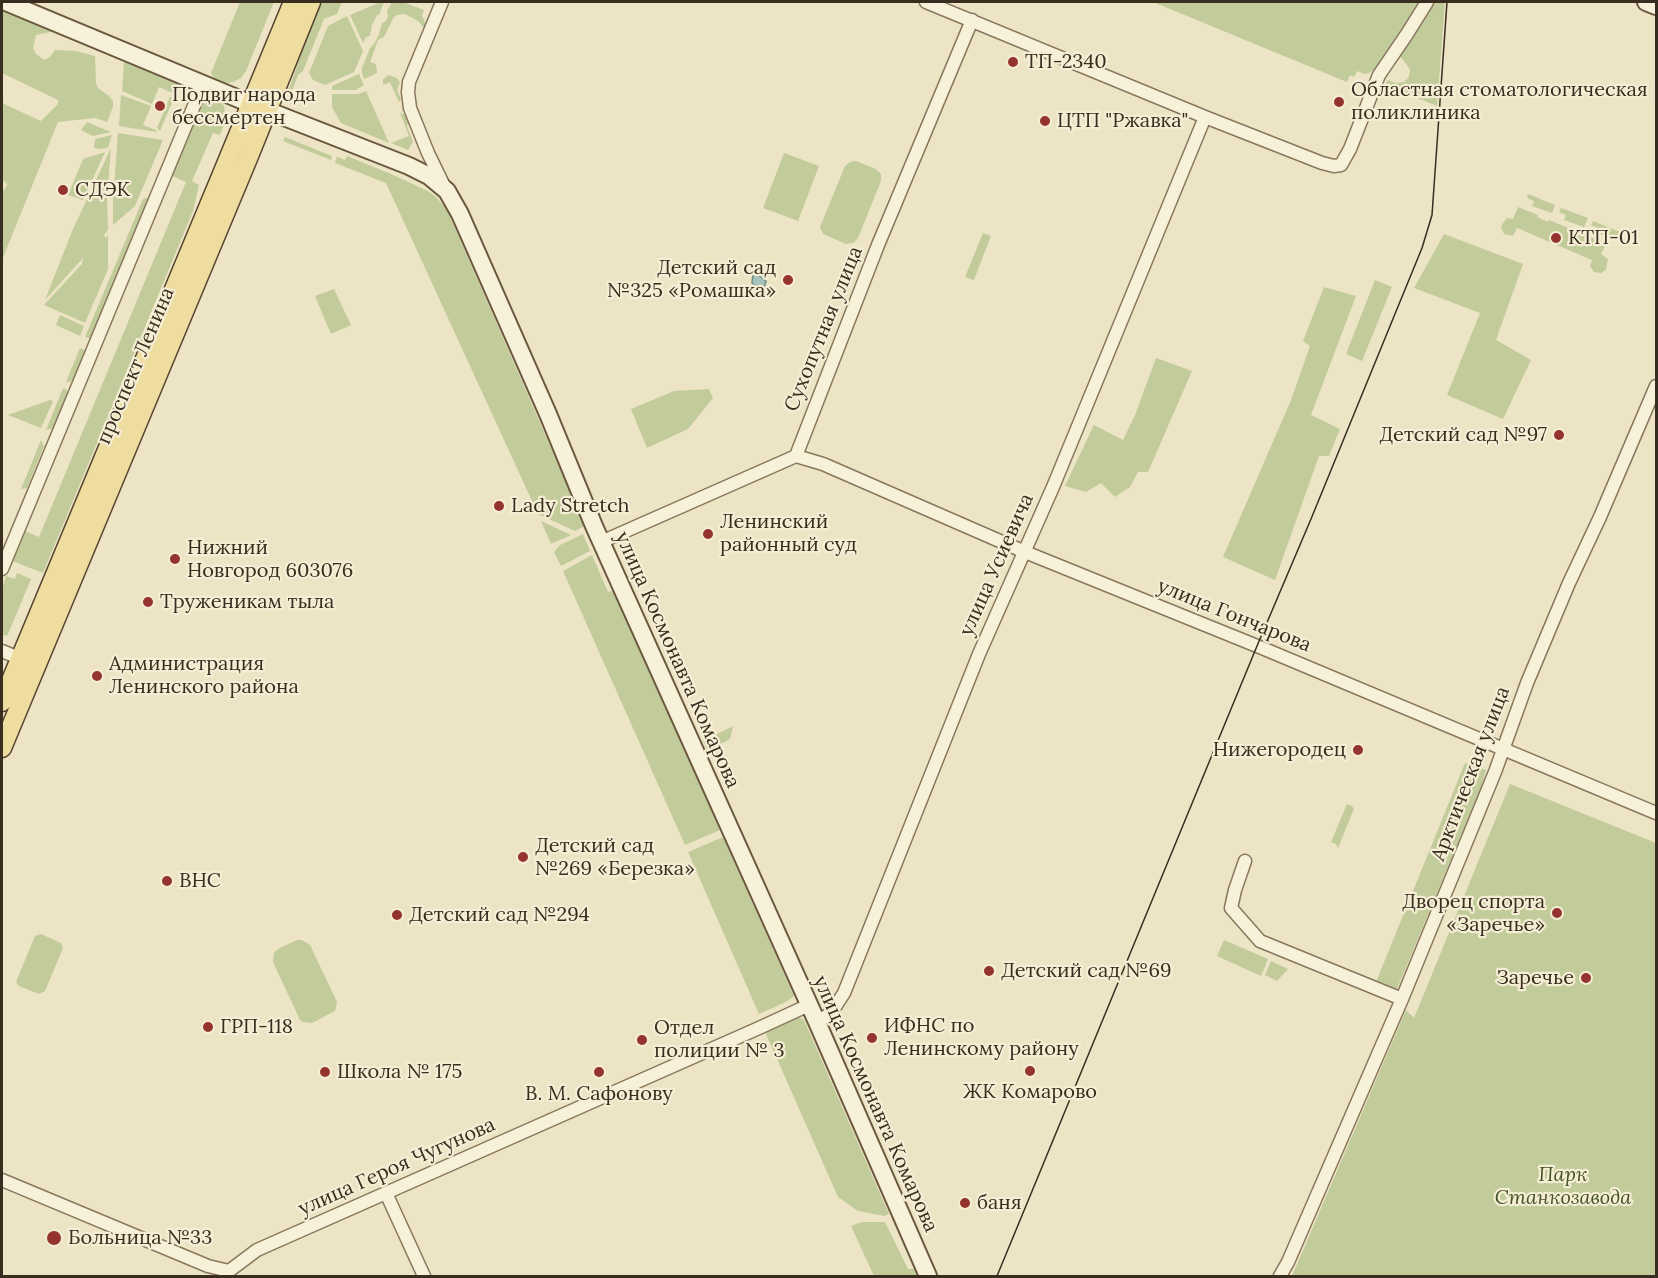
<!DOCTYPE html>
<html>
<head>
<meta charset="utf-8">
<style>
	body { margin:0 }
	#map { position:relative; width:1658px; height:1278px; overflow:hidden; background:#ede4c6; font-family:Lora,serif }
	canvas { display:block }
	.frame { position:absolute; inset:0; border:3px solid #382d1f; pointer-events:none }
</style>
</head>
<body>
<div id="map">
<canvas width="1658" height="1278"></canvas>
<div class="frame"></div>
</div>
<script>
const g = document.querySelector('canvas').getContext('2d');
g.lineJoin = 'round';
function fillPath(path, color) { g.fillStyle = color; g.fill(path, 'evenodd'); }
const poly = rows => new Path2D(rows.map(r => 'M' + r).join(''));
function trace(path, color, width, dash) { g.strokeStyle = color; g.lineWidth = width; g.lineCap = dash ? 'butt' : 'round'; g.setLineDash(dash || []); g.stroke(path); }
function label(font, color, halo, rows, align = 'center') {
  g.font = font + ' Lora,serif'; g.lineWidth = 4.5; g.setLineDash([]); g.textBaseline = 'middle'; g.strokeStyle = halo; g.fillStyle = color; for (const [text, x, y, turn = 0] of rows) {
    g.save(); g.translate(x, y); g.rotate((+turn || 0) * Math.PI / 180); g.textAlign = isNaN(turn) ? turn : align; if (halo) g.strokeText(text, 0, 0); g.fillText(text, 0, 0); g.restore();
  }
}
const green = poly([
	[240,2,274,2,246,71,241,78,233,82,226,83,214,78,211,73],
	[319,2,342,2,337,14,324,19,303,71,298,75,293,89,289,89],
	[381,2,384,2,379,15,377,15,372,25,370,36,366,37,363,43,350,15],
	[392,2,403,2,424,10,422,15,426,26,423,27,418,21,405,14,397,15,394,17,384,37,378,40,370,62,376,64,377,73,364,79,362,73,362,68,370,48,374,44,379,34,382,23,386,21,388,16,387,11],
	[1153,2,1420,2,1414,13,1378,67,1369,73,1364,74,1357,71,1354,77,1350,75,1347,82],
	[1432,2,1445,2,1437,106,1385,85,1388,80,1396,83,1404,82,1409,77,1410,69,1399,55],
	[2,9,21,18,50,26,51,32,36,35,33,48,36,54,44,60,50,57,55,50,76,51,95,56,96,83,98,88,109,96,113,101,113,107,107,122,95,118,58,122,2,260,2,191,5,189,7,184,4,181,2,182,2,103,41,121,58,104,58,100,2,73],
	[347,16,363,51,354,72,325,85,313,80,309,73,328,26],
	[126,60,176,82,178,84,175,94,159,87,152,104,122,91,124,62],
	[359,74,364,85,356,90,332,90,332,86],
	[388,75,397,78,400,83,397,90,401,99,399,102,390,82,383,85,383,80],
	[366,91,389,143,341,123,332,107,332,94,358,94],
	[208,94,219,99,224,106,225,114,223,127,220,135,213,133,192,181,199,185,193,211,43,573,10,560,22,530,39,537,186,182,170,175,201,99],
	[121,95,151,106,143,125,156,130,157,132,119,126],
	[170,97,174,98,160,131,157,128],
	[400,113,406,115,409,120,407,126,413,142,408,150,391,143,409,136],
	[87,122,111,132,93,136,81,130],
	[118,133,163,140,135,206,113,225,113,200],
	[112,135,108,148,100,149,94,148,95,139],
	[285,137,332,156,331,160,283,141],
	[111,148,107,198,108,230,104,235,105,238,108,236,108,269,85,323,44,305,82,264,83,258,45,300,73,229],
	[105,152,83,200,68,195,83,159],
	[784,153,819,166,798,221,763,208],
	[347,156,391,174,428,191,436,197,442,204,448,212,585,526,575,531,538,514,386,183,335,163,337,157,345,160],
	[856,161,876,169,881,174,881,181,858,238,853,243,846,244,823,234,820,227,845,166,850,162],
	[1528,194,1555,205,1552,213,1532,206,1534,201,1527,198],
	[150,197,91,339,85,337,143,199],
	[1518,207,1538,215,1537,217,1548,222,1549,220,1571,229,1571,231,1582,236,1584,234,1606,244,1601,254,1608,259,1606,270,1601,273,1594,272,1590,266,1592,260,1517,228,1513,236,1504,234,1501,227,1503,223,1507,218,1513,219],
	[1561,208,1588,218,1584,227,1564,220,1566,215,1559,212],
	[1593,221,1620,232,1617,240,1596,233,1598,228,1591,225],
	[983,233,991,236,974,280,965,277],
	[1444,234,1523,264,1496,340,1531,360,1503,419,1447,395,1480,313,1414,288],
	[1375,280,1392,287,1362,361,1346,354],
	[1324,287,1356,296,1311,415,1340,429,1329,456,1319,456,1275,580,1223,557,1291,400,1310,346,1303,341],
	[334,289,351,325,331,334,315,296],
	[60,315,84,326,80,336,56,325],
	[80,348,86,351,74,380,69,382,66,382],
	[1156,358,1192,371,1148,472,1138,472,1130,487,1115,497,1101,483,1086,492,1065,486,1094,425,1123,440,1135,415],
	[63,388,67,390,68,395,54,428,46,430],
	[709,389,713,398,688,429,647,448,631,409,674,391],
	[50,400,53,401,41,428,8,415],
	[41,440,44,446,27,488,21,489],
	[541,521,571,535,551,544],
	[583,534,590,551,561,566,554,552,560,545],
	[592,555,608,592,614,590,720,830,685,845,563,571],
	[17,573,31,579,8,634,6,636,2,634,2,588,6,576,15,579],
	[733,726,730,739,708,751,703,741],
	[1465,763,1486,770,1482,785,1397,989,1392,987,1388,990,1376,984,1376,982],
	[1510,784,1656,843,1656,1276,1292,1276,1406,1010,1414,1018],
	[1347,804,1352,806,1354,809,1338,848,1336,844,1331,842],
	[723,837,794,996,786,1002,759,1014,688,852],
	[41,934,61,943,63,948,45,991,39,994,19,986,16,982,35,936],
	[297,940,302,940,310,945,337,1002,335,1011,312,1023,303,1022,300,1020,273,962,274,953,278,949],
	[1224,940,1268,959,1261,976,1217,956],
	[1271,961,1288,969,1277,981,1265,975],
	[796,1016,804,1020,889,1214,884,1216,858,1211,838,1197,766,1034,767,1030],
	[862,1222,885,1222,908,1269,914,1269,917,1276,874,1276,851,1226]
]);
const water = poly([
	[755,272,766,281,764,288,759,288,752,283,753,274,755,272]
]);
const street = poly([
	[442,2,409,82,408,92,410,108,428,153,445,188],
	[926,2,1205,117,1322,163,1334,166,1341,165,1350,149,1379,75,1407,34,1427,2],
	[796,456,823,464,1025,552,1262,648,1656,813],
	[601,542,796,456,878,245,972,20],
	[2,569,203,84],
	[2,651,19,658],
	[1245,861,1235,890,1231,908,1260,941,1402,999],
	[817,1022,831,1013,844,993,979,654,1053,487,1205,117],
	[2,1180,184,1256,208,1266,229,1271,257,1250,759,1028,809,1005],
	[386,1193,424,1276],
	[1280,1276,1288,1262,1402,999,1495,772,1527,683,1569,583,1600,517,1656,386]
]);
const secondary = poly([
	[6,2,251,104,409,166,429,176,447,191,460,214,548,414,594,526,817,1022,928,1276],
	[1646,2,1656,6]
]);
const primary = poly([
	[2,702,222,174,293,2],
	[2,748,249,156,311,2]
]);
const tram = poly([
	[997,1276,1257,646,1311,519,1422,248,1432,215,1447,2]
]);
const markers = [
	[1013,62,6,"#95342e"],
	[1339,102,6,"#95342e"],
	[160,106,6,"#95342e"],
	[1045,121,6,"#95342e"],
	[63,190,6,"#95342e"],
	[1556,238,6,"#95342e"],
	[788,280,6,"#95342e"],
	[1559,435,6,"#95342e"],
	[499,506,6,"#95342e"],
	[708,534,6,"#95342e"],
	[175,559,6,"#95342e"],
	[148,602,6,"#95342e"],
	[97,676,6,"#95342e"],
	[1358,750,6,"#95342e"],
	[523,857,6,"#95342e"],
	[167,881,6,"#95342e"],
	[1557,913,6,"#95342e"],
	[397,915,6,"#95342e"],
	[989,971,6,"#95342e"],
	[1586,978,6,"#95342e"],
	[208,1027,6,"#95342e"],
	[872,1038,6,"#95342e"],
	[642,1040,6,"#95342e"],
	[1030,1071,6,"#95342e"],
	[325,1072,6,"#95342e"],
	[599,1072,6,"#95342e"],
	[965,1203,6,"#95342e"],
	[54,1238,8,"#95342e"]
];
const poiNames = [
	["ТП-2340",1025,62],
	["Областная стоматологическая",1351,90],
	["поликлиника",1351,113],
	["Подвиг народа",172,95],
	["бессмертен",172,118],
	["ЦТП \"Ржавка\"",1057,121],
	["СДЭК",75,190],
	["КТП-01",1568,238],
	["Детский сад",776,268,"right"],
	["№325 «Ромашка»",776,291,"right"],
	["Детский сад №97",1547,435,"right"],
	["Lady Stretch",511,506],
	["Ленинский",720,522],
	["районный суд",720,545],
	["Нижний",187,548],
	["Новгород 603076",187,571],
	["Труженикам тыла",160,602],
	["Администрация",109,664],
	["Ленинского района",109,687],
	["Нижегородец",1346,750,"right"],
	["Детский сад",535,846],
	["№269 «Березка»",535,869],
	["ВНС",179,881],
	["Дворец спорта",1545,902,"right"],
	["«Заречье»",1545,925,"right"],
	["Детский сад №294",409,915],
	["Детский сад №69",1001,971],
	["Заречье",1574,978,"right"],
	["ИФНС по",884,1026],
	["Ленинскому району",884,1049],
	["ГРП-118",220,1027],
	["Отдел",654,1028],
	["полиции № 3",654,1051],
	["Школа № 175",337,1072],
	["ЖК Комарово",1030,1092,"center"],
	["В. М. Сафонову",599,1094,"center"],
	["баня",977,1203],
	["Больница №33",68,1238]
];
const streetNames = [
	["Сухопутная улица",824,329,-68],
	["проспект Ленина",136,366,-67],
	["улица Усиевича",997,565,-66],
	["улица Гончарова",1234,616,22],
	["улица Космонавта Комарова",677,660,66],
	["Арктическая улица",1471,774,-69],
	["улица Космонавта Комарова",875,1104,66],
	["улица Героя Чугунова",397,1167,-24]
];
const parkNames = [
	["Парк",1563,1175],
	["Станкозавода",1563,1198]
];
fillPath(green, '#c2cb9a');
fillPath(water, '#a7c1bb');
trace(water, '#6e8f89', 1.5);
trace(street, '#88775c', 15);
trace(secondary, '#6a583f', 20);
trace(primary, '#564430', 21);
trace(street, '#f8f1d9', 12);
trace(secondary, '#f8f1d9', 16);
trace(primary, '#efdc9f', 18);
trace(tram, '#382d1f', 1.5);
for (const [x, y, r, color] of markers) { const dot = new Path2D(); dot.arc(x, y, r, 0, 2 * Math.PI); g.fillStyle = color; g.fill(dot); trace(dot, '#f5eed5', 2); }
label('20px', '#382d1f', '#f5eed5', poiNames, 'left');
label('20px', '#382d1f', '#f5eed5', streetNames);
label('italic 20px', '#455426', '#f5eed5', parkNames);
</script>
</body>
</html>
